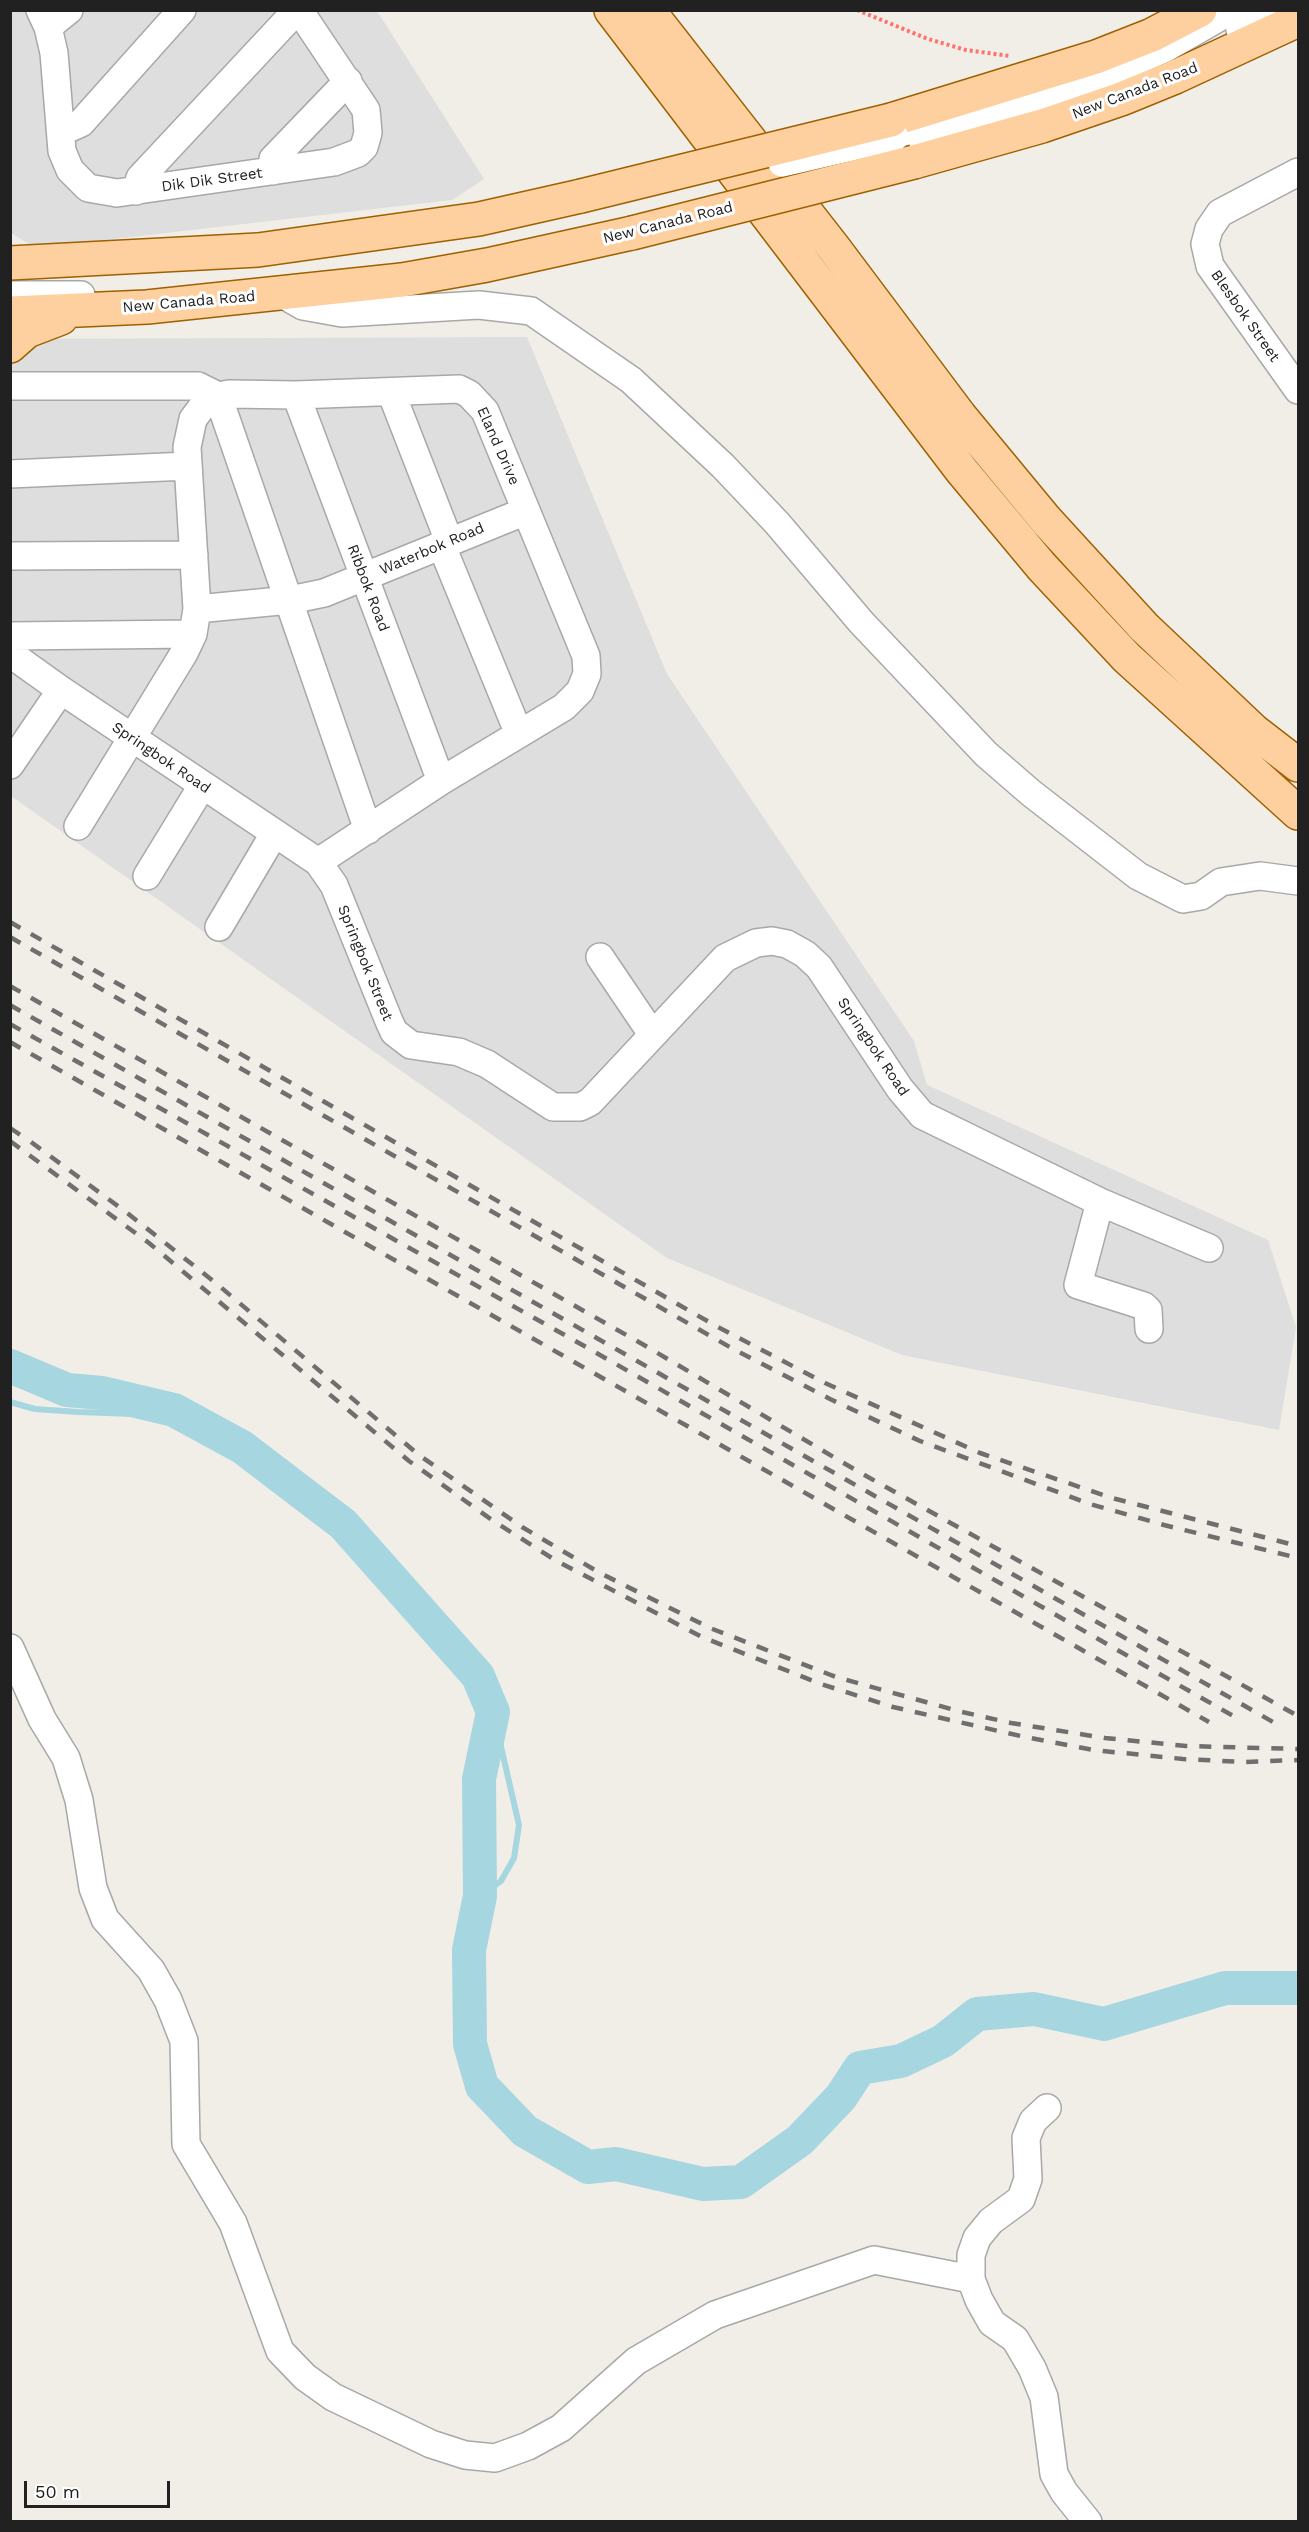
<!DOCTYPE html>
<html>
<head>
<meta charset="utf-8">
<style>
	body { margin:0 }
	#map { position:relative; width:1309px; height:2532px; overflow:hidden; background:#f1ede7; font-family:"Work Sans",sans-serif }
	canvas { display:block }
	.frame { position:absolute; inset:0; border:12px solid #212121; pointer-events:none }
	.scale { position:absolute; left:24px; top:2481px; width:146px; height:27px; box-sizing:border-box; border:3px solid #212121; border-top:0; padding-left:8px; font-size:18px; line-height:21px; white-space:nowrap; color:#212121; -webkit-text-stroke:4px #fff; paint-order:stroke }
</style>
</head>
<body>
<div id="map">
<canvas width="1309" height="2532"></canvas>
<div class="frame"></div>
<div class="scale">50 m</div>
</div>
<script>
const g = document.querySelector('canvas').getContext('2d');
g.lineJoin = 'round';
function fillPath(path, color) { g.fillStyle = color; g.fill(path, 'evenodd'); }
const poly = rows => new Path2D(rows.map(r => 'M' + r).join(''));
function trace(path, color, width, dash) { g.strokeStyle = color; g.lineWidth = width; g.lineCap = dash ? 'butt' : 'round'; g.setLineDash(dash || []); g.stroke(path); }
function label(font, color, halo, rows, align = 'center') {
  g.font = font + ' "Work Sans",sans-serif'; g.lineWidth = 6; g.setLineDash([]); g.textBaseline = 'middle'; g.strokeStyle = halo; g.fillStyle = color; for (const [text, x, y, turn = 0] of rows) {
    g.save(); g.translate(x, y); g.rotate((+turn || 0) * Math.PI / 180); g.textAlign = isNaN(turn) ? turn : align; if (halo) g.strokeText(text, 0, 0); g.fillText(text, 0, 0); g.restore();
  }
}
const residential = poly([
	[10,11,377,11,484,179,452,200,36,248,11,233],
	[527,337,667,674,914,1041,927,1085,1268,1240,1296,1327,1279,1430,902,1355,667,1258,11,796,11,339]
]);
const stream = poly([
	[10,1402,35,1409,78,1412,134,1414,174,1410],
	[480,1896,501,1881,514,1858,519,1825,493,1712]
]);
const river = poly([
	[10,1366,67,1390,102,1393,174,1410,242,1447,343,1524,478,1676,493,1712,479,1779,480,1896,469,1950,470,2044,482,2086,525,2131,588,2167,616,2164,703,2184,741,2182,800,2140,841,2097,860,2068,901,2061,943,2041,977,2014,1034,2009,1104,2024,1225,1988,1298,1988]
]);
const path = poly([
	[857,10,928,39,966,50,1010,56]
]);
const minor = poly([
	[40,10,48,27,54,53,62,151,70,170,88,188,117,193,334,162,358,153,364,147,368,133,366,110,299,10],
	[48,27,69,10],
	[1240,30,1279,10],
	[61,132,81,123,182,10],
	[895,137,1015,106,1082,84,1164,49,1232,10],
	[273,171,273,159,348,81],
	[1298,172,1220,213,1209,229,1205,244,1210,266,1298,390],
	[136,191,140,178,297,10],
	[282,294,303,306,342,313,479,305,531,311,631,380,723,466,777,523,861,622,986,754,1031,793,1138,876,1183,899,1201,896,1221,882,1260,876,1298,881],
	[10,295,81,295],
	[10,386,198,386,218,396,368,830],
	[391,392,449,541],
	[296,395,441,781],
	[10,474,187,466],
	[441,544,519,734],
	[10,556,194,555],
	[197,609,290,600,324,593,526,511],
	[10,636,193,634],
	[10,646,19,660,61,690,318,862,334,885,389,1021,394,1032,411,1045,459,1052,487,1064,553,1107,580,1107,590,1102,725,958,756,943,772,941,787,944,805,954,819,967,900,1089,922,1115,1100,1202,1209,1248],
	[10,765,61,690],
	[78,826,184,653,193,634,197,609,187,447,193,419,202,407,218,396,229,394,296,395,459,389,469,394,485,411,586,656,587,674,580,691,564,707,441,781,318,862],
	[147,876,202,786],
	[219,927,274,834],
	[600,957,652,1034],
	[1100,1202,1078,1285,1144,1306,1148,1310,1149,1329],
	[10,1648,42,1719,66,1758,79,1800,93,1888,105,1919,151,1970,168,2000,184,2041,186,2144,233,2223,280,2351,305,2377,333,2397,431,2444,465,2455,495,2458,528,2446,561,2428,636,2361,715,2315,874,2260,971,2279],
	[1047,2108,1033,2121,1026,2138,1028,2179,1021,2199,991,2221,977,2238,971,2255,971,2279,979,2300,992,2323,1015,2339,1032,2368,1044,2397,1054,2474,1064,2492,1088,2522]
]);
const major = poly([
	[611,10,962,471,1042,567,1127,658,1298,813],
	[648,10,834,248,960,416,1046,520,1144,627,1254,731,1298,765],
	[891,120,1096,57,1152,35,1200,10],
	[914,162,1042,126,1121,99,1175,77,1298,20],
	[10,263,258,250,479,219,581,196],
	[10,313,147,307,402,280,487,265,632,233],
	[10,346,27,331,61,318]
]);
const rail = poly([
	[10,922,716,1326,825,1383,980,1453,1112,1498,1298,1546],
	[10,937,735,1350,830,1399,920,1441,1090,1504,1164,1525,1298,1558],
	[10,986,644,1345,859,1472,1298,1716],
	[10,1005,1273,1722],
	[10,1024,586,1347,1242,1721],
	[10,1042,1209,1722],
	[10,1128,25,1138],
	[10,1141,149,1243,409,1461,492,1520,555,1560,702,1637,821,1684,893,1707,1025,1737,1093,1750,1183,1759,1244,1762,1298,1760],
	[31,1142,126,1212,217,1284,419,1455,522,1527,600,1573,710,1628,836,1677,958,1711,1011,1723,1105,1738,1186,1746,1298,1749]
]);
const minorBridge = poly([
	[782,163,895,137]
]);
const majorBridge = poly([
	[581,196,891,120],
	[632,233,914,162]
]);
const streetNames = [
	["New Canada Road",1135,91,-21],
	["Dik Dik Street",212,180,-8],
	["New Canada Road",668,223,-14],
	["New Canada Road",189,302,-5],
	["Blesbok Street",1245,316,55],
	["Eland Drive",498,446,66],
	["Waterbok Road",432,549,-23],
	["Ribbok Road",368,588,69],
	["Springbok Road",161,758,34],
	["Springbok Street",365,963,68],
	["Springbok Road",873,1047,56]
];
fillPath(residential, '#dfdede');
trace(stream, '#a6d6e0', 6);
trace(river, '#a6d6e0', 34);
trace(minor, '#a8a8a8', 30);
trace(major, '#9d6100', 36);
trace(path, '#fe736b', 4, [3, 3]);
trace(minor, '#fff', 27);
trace(major, '#ffd09f', 33);
trace(rail, '#6f6f6f', 4.5, [12, 12]);
trace(minorBridge, '#a8a8a8', 30, []);
trace(majorBridge, '#9d6100', 36, []);
trace(minorBridge, '#fff', 27);
trace(majorBridge, '#ffd09f', 33);
label('15px', '#212121', '#fff', streetNames);
</script>
</body>
</html>
